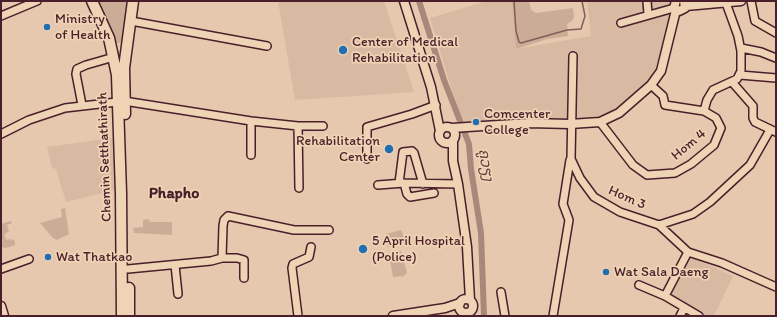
<!DOCTYPE html>
<html>
<head>
<meta charset="utf-8">
<style>
	body { margin:0 }
	#map { position:relative; width:777px; height:317px; overflow:hidden; background:#e5c8ad; font-family:Itim,sans-serif }
	canvas { display:block }
	.frame { position:absolute; inset:0; border:2px solid #4a1f2b; pointer-events:none }
</style>
</head>
<body>
<div id="map">
<canvas width="777" height="317"></canvas>
<div class="frame"></div>
</div>
<script>
const g = document.querySelector('canvas').getContext('2d');
g.lineJoin = 'round';
function fillPath(path, color) { g.fillStyle = color; g.fill(path, 'evenodd'); }
const poly = rows => new Path2D(rows.map(r => 'M' + r).join(''));
function trace(path, color, width, dash) { g.strokeStyle = color; g.lineWidth = width; g.lineCap = dash ? 'butt' : 'round'; g.setLineDash(dash || []); g.stroke(path); }
function label(font, color, halo, rows, align = 'center') {
  g.font = font + ' Itim,"Noto Sans Lao",sans-serif'; g.lineWidth = 3.5; g.setLineDash([]); g.textBaseline = 'middle'; g.strokeStyle = halo; g.fillStyle = color; for (const [text, x, y, turn = 0] of rows) {
    g.save(); g.translate(x, y); g.rotate((+turn || 0) * Math.PI / 180); g.textAlign = isNaN(turn) ? turn : align; if (halo) g.strokeText(text, 0, 0); g.fillText(text, 0, 0); g.restore();
  }
}
const built = poly([
	[278,1,384,1,414,92,295,100],
	[487,1,512,1,516,49,591,36,587,1,674,1,664,59,647,90,600,122,469,123,463,121,458,110,430,18],
	[113,138,115,190,66,202,56,169,52,168,47,147],
	[689,256,733,276,714,316,706,316,667,296]
]);
const green = poly([
	[92,1,133,1,123,43,113,43],
	[512,1,529,1,531,10,536,13,573,8,574,17,572,21,567,24,568,36,547,39,516,49],
	[65,208,69,234,57,240,53,238,40,223,62,217,61,209],
	[148,219,150,222,172,222,172,235,134,233,133,228,143,227,143,220],
	[11,221,12,223,7,225,9,231,4,235,7,240,11,239,15,241,15,245,6,248,1,247,1,242,3,241,1,238,1,224],
	[401,230,406,242,388,247,386,234],
	[401,251,407,273,404,276,393,277,389,255]
]);
const stream = poly([
	[514,1,516,31,519,42,521,43,567,30,581,29,585,16,582,1]
]);
const canal = poly([
	[419,1,444,80,469,144,471,169,481,233,484,316]
]);
const minor = poly([
	[647,1,648,14],
	[751,1,755,21,776,33],
	[1,16,37,1],
	[131,21,267,46],
	[621,23,674,8],
	[741,48,761,52,776,58],
	[573,56,571,159,580,178,594,197,620,212,659,225,688,252,722,263,776,287],
	[740,75,776,78],
	[732,82,753,106,753,118,755,122,776,132],
	[651,85,663,96,665,105,704,111],
	[124,101,251,121,298,126,323,126],
	[82,105,76,74,77,69,86,65,114,57],
	[600,122,633,165,647,175,675,173,691,164,714,145,721,128,716,118,704,111,707,100,713,90,737,79,741,71,741,51,738,36,726,3],
	[298,126,299,188],
	[1,134,29,120,65,108,117,102],
	[251,155,251,121],
	[367,159,367,127,412,114,436,105],
	[399,183,403,152,412,151,414,153,423,184],
	[404,183,407,194,410,197,434,193],
	[378,185,404,183,458,184],
	[659,225,693,214,710,202,750,165,770,130],
	[222,258,237,258,244,260,244,278],
	[175,265,178,294],
	[1,269,29,259],
	[128,269,211,261,222,258,223,226,224,220,228,216,294,230,329,230],
	[639,285,665,296,699,316],
	[501,292,505,316],
	[665,296,688,252],
	[298,316,292,268,293,264,309,257,311,247],
	[553,316,569,220,563,204,570,160],
	[680,316,684,308]
]);
const tertiary = poly([
	[404,1,431,87,440,131],
	[676,1,674,8,679,11,685,8,684,1],
	[686,6,741,1],
	'439 135a8 8 0 1 1 16 0a8 8 0 1 1-16 0Z',
	[452,128,530,123,570,124,600,122,619,113,651,85,661,71,676,10],
	[453,140,453,161,458,184,467,247,470,300],
	'459 306a7 7 0 1 1 14 0a7 7 0 1 1-14 0Z',
	[1,306,4,316],
	[393,316,445,308,460,303]
]);
const primary = poly([
	[92,1,109,38,117,75,121,193,122,316],
	[125,114,124,68,133,1],
	[129,288,129,316]
]);
const markers = [
	[47,27,4,"#1f6fb2"],
	[343,50,5,"#1f6fb2"],
	[476,122,4,"#1f6fb2"],
	[389,149,5,"#1f6fb2"],
	[363,249,5,"#1f6fb2"],
	[48,257,4,"#1f6fb2"],
	[606,272,4,"#1f6fb2"]
];
const poiNames = [
	["Ministry",55,19],
	["of Health",55,35],
	["Center of Medical",352,42],
	["Rehabilitation",352,58],
	["Comcenter",484,114],
	["College",484,130],
	["Rehabilitation",380,141,"right"],
	["Center",380,157,"right"],
	["5 April Hospital",372,241],
	["(Police)",372,257],
	["Wat Thatkao",56,257],
	["Wat Sala Daeng",614,272]
];
const streetNames = [
	["Hom 4",689,145,-40],
	["Chemin Setthathirath",105,157,-92],
	["Hom 3",627,198,24]
];
const waterNames = [
	["ຄູວຽງ",485,165,82]
];
const quarterNames = [
	["Phapho",174,194]
];
fillPath(built, '#d8baa2');
fillPath(green, '#cbac97');
trace(stream, '#845d5b', 1.5);
trace(canal, '#aa877b', 6);
trace(minor, '#4a1f2b', 10);
trace(tertiary, '#4a1f2b', 11);
trace(primary, '#4a1f2b', 13);
trace(minor, '#efd3b5', 7);
trace(tertiary, '#efd3b5', 8);
trace(primary, '#efd3b5', 10);
for (const [x, y, r, color] of markers) { const dot = new Path2D(); dot.arc(x, y, r, 0, 2 * Math.PI); g.fillStyle = color; g.fill(dot); trace(dot, '#efd3b5', 1.5); }
label('14px', '#4a1f2b', '#efd3b5', poiNames, 'left');
label('14px', '#4a1f2b', '#efd3b5', streetNames);
label('italic 15px', '#62393f', '#efd3b5', waterNames);
label('bold 16px', '#4a1f2b', '#efd3b5', quarterNames);
</script>
</body>
</html>
